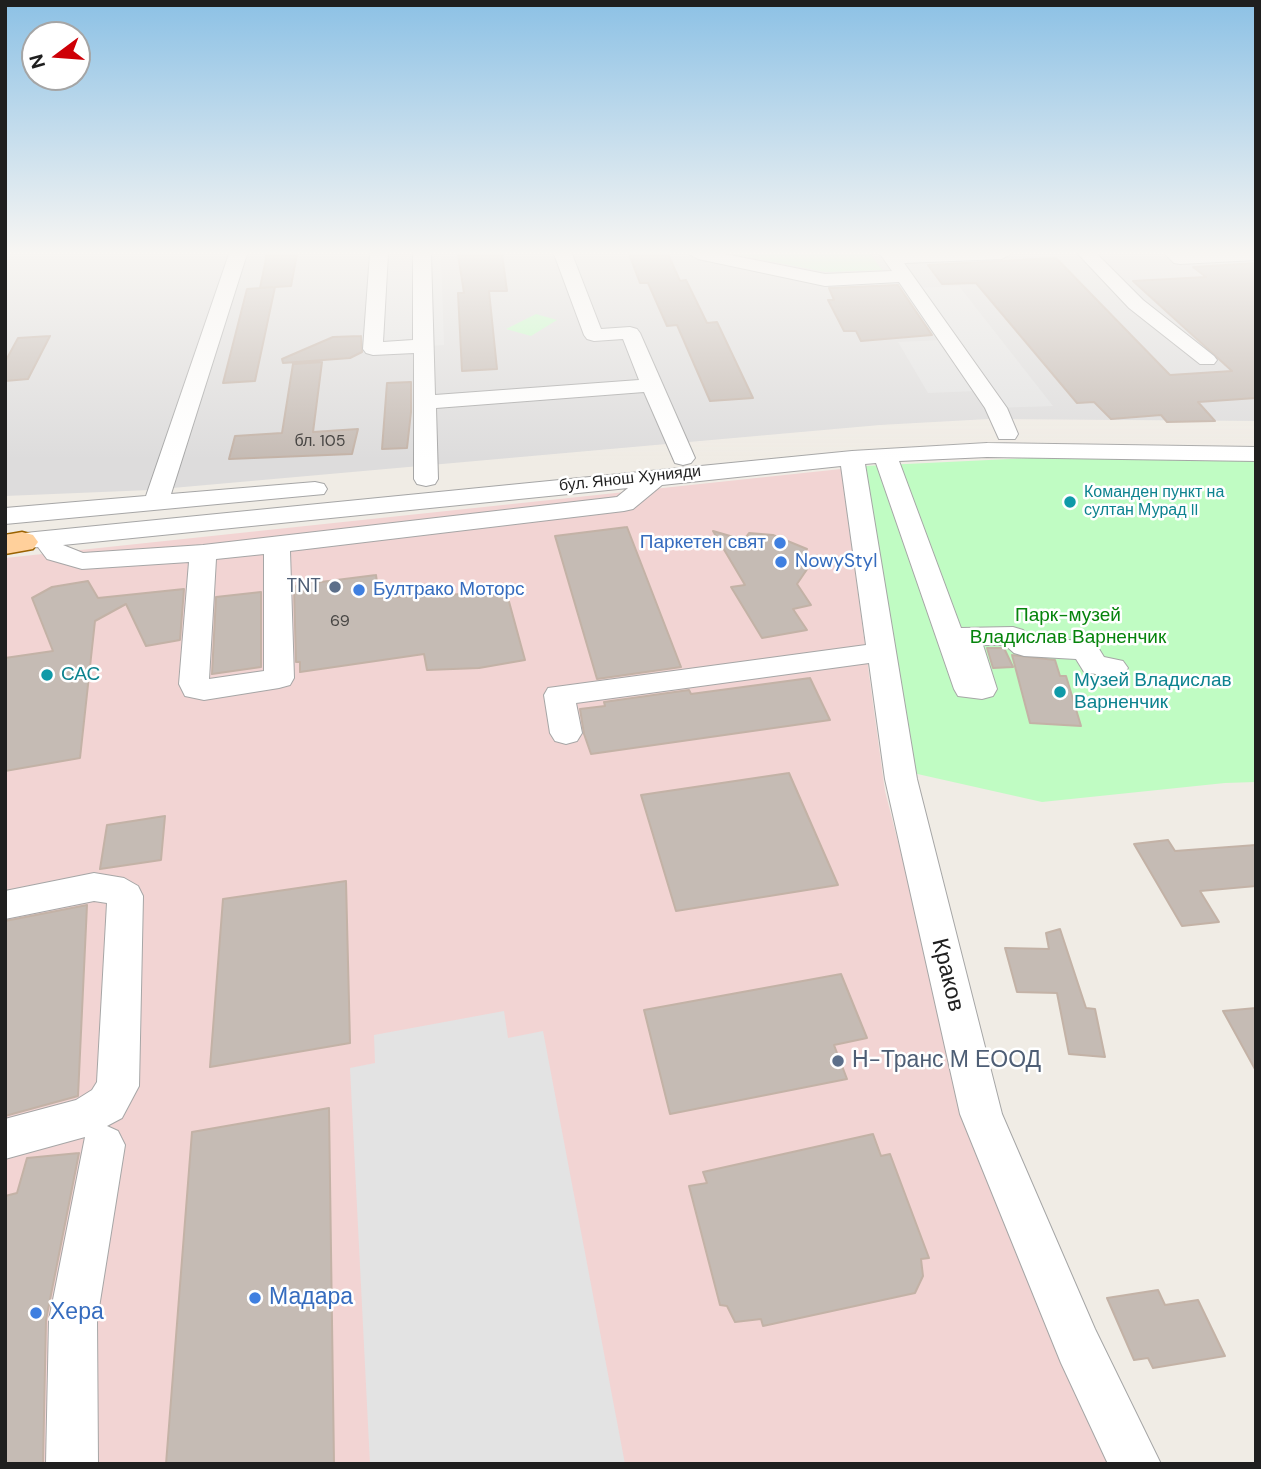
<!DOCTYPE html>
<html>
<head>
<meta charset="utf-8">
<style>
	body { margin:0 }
	#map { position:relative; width:1261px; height:1469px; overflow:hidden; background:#f0ece5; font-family:"DM Sans",sans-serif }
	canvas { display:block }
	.frame { position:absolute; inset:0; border:7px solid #1f1f1f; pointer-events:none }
	.north { position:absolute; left:21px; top:21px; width:70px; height:70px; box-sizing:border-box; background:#fff; border:2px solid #a5a5a5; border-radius:50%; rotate:254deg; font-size:19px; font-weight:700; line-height:28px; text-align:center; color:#1f1f1f }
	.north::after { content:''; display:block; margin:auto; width:24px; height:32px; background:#ce0007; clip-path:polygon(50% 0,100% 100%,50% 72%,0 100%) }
</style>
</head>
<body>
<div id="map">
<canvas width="1261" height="1469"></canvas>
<div class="frame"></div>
<div class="north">N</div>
</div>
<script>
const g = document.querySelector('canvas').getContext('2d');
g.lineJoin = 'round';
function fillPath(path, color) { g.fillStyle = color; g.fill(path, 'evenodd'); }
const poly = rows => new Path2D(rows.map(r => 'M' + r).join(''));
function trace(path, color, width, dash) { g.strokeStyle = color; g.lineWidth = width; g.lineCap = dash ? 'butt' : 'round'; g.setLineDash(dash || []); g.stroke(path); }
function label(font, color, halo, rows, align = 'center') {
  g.font = font + ' "DM Sans",sans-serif'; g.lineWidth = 5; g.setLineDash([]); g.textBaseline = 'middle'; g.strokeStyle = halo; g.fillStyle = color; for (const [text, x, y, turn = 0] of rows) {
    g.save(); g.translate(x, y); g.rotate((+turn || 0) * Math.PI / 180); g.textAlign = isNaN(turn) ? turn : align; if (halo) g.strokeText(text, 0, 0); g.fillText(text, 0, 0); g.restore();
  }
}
const residential = poly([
	[5,254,1256,254,1256,421,989,419,880,425,150,490,5,496]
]);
const commercial = poly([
	[841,469,885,791,973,1135,1112,1464,5,1464,5,558]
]);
const park = poly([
	[732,254,870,254,882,270,826,272],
	[536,314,557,320,531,336,506,329],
	[1071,456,1256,461,1256,782,1225,783,1042,802,913,773,865,466]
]);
const parking = poly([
	[441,255,444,345,373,349,378,258],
	[959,286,1053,406,996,408,913,288],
	[944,340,977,391,928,393,898,342],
	[504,1011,508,1038,543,1031,625,1464,370,1464,350,1068,375,1063,374,1035]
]);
const building = poly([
	[267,254,297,254,291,286,275,287,255,381,223,383,247,289,273,287,260,288,267,254],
	[458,254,502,254,507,291,489,291,497,369,462,371,458,293,464,293,458,254],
	[629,254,668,254,680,281,686,280,707,323,717,322,753,398,710,401,677,325,667,326,648,283,640,283,629,254],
	[1056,258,1170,375,1232,371,1133,281,1206,277,1193,267,1256,263,1256,398,1198,402,1215,421,1167,422,1161,415,1111,419,1094,402,1077,403,976,283,942,284,928,265,1056,258],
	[898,285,932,335,861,341,856,331,844,331,828,300,834,300,829,288,898,285],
	[50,336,28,379,5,381,5,362,18,338,50,336],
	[361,336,362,352,350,358,283,363,282,359,333,337,361,336],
	[322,362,313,432,358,429,352,454,229,459,235,436,282,433,293,364,322,362],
	[411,382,411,412,407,448,382,449,387,383,411,382],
	[627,527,681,667,597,679,555,536,627,527],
	[713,531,744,540,749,533,773,535,807,549,803,556,814,559,797,584,811,605,793,609,807,630,762,638,731,587,745,585,713,531],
	[376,575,379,598,463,594,505,587,525,660,479,668,427,670,424,654,300,672,300,662,296,662,294,588,297,585,376,575],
	[88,581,98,598,184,589,180,640,146,646,126,604,95,621,80,758,5,771,5,658,53,651,32,598,52,587,88,581],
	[261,592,261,667,212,674,216,597,261,592],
	[987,648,1004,648,1013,667,993,668,987,648],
	[1012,655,1055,660,1060,676,1066,676,1081,726,1030,723,1012,655],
	[810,678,830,720,591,754,584,734,580,709,605,706,604,702,689,690,691,694,810,678],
	[789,773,838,885,676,911,641,795,789,773],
	[165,816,161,860,100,869,107,825,165,816],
	[1168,840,1175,851,1256,845,1256,886,1200,891,1219,922,1182,926,1134,844,1168,840],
	[346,881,350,1043,210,1067,223,899,346,881],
	[87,905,78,1096,5,1116,5,921,87,905],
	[1060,929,1086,1008,1095,1009,1105,1057,1069,1054,1057,993,1017,992,1005,948,1049,949,1046,933,1060,929],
	[841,974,867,1038,834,1045,847,1079,670,1114,644,1010,841,974],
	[1256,1008,1256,1071,1223,1011,1256,1008],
	[329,1108,334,1464,166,1464,192,1132,329,1108],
	[873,1134,881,1156,890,1154,929,1258,921,1259,923,1276,915,1293,763,1326,761,1319,735,1322,727,1306,720,1305,689,1186,707,1183,703,1172,873,1134],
	[79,1153,46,1320,43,1464,5,1464,5,1196,17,1193,27,1158,79,1153],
	[1158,1290,1165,1305,1198,1300,1225,1356,1153,1368,1148,1358,1134,1360,1107,1298,1158,1290]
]);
const minor = poly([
	[229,254,247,254,171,494,315,482,324,484,327,489,324,494,5,524,5,508,146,496,229,254],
	[370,254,388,254,383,342,413,340,413,254,431,254,435,395,639,380,623,339,594,341,587,339,584,335,554,254,572,254,601,329,630,327,637,329,640,333,695,458,691,463,683,465,675,463,644,392,436,408,438,479,435,484,426,486,417,484,414,479,414,353,373,355,366,353,363,349,370,254],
	[689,254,725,254,825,274,892,271,880,254,1011,254,1002,259,904,263,1007,408,1018,434,1015,439,999,439,985,408,899,282,825,286,698,259,689,254],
	[1078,254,1097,254,1143,300,1214,356,1217,360,1214,364,1200,364,1129,308,1078,254],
	[1165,254,1256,254,1256,260,1180,264,1174,263,1165,254],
	[987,443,1256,447,1256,461,987,457,899,461,961,628,1013,627,1023,630,1032,638,1086,641,1096,644,1104,657,1123,661,1128,668,1123,675,1113,677,1084,672,1076,659,1024,656,1014,653,1005,645,983,645,997,689,993,696,982,699,958,696,954,689,876,463,865,464,917,779,1002,1114,1095,1329,1161,1464,1108,1464,1061,1363,960,1114,885,779,869,663,576,703,582,733,577,741,566,744,555,741,550,733,544,695,548,688,866,645,841,466,662,485,633,509,624,511,290,551,294,678,290,685,279,688,204,700,185,696,179,684,189,562,82,569,47,559,38,547,5,551,5,535,852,451,987,443],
	[628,488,617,497,203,545,83,553,63,545,628,488],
	[264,554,264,671,209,679,216,559,264,554],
	[94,873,124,878,138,886,143,896,139,1086,122,1118,107,1126,118,1131,125,1145,97,1320,98,1464,46,1464,49,1320,85,1137,5,1159,5,1119,76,1100,92,1090,97,1082,107,903,94,901,5,919,5,891,94,873]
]);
const major = poly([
	[22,532,33,535,38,542,33,549,5,554,5,535,22,532]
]);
const markers = [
	[1070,502,7,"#0f9aa8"],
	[780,543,7,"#3f7fe0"],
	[781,562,7,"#3f7fe0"],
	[335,587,7,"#5c6f8a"],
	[359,590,7,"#3f7fe0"],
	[47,675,7,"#0f9aa8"],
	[1060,692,7,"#0f9aa8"],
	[838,1061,7,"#5c6f8a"],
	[255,1298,7,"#3f7fe0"],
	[36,1313,7,"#3f7fe0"]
];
const numberNames = [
	["бл. 105",320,442],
	["69",340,622]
];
const farStreetnames = [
	["бул. Янош Хунияди",630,479,-6]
];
const farCulturenames = [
	["Команден пункт на",1084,493],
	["султан Мурад II",1084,511]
];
const shopNames = [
	["Паркетен свят",766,543,"right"],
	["NowyStyl",795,562],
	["Бултрако Моторс",373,590]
];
const serviceNames = [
	["TNT",321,587]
];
const parkNames = [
	["Парк-музей",1068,616],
	["Владислав Варненчик",1068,638]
];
const cultureNames = [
	["САС",61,675],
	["Музей Владислав",1074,681],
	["Варненчик",1074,703]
];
const nearStreetnames = [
	["Краков",947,975,76]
];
const nearServicenames = [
	["Н-Транс М ЕООД",852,1061]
];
const nearShopnames = [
	["Мадара",269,1298],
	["Хера",50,1313]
];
fillPath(residential, '#dddcdc');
fillPath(commercial, '#f2d4d3');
fillPath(park, '#c0fcc3');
fillPath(parking, '#e3e3e3');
fillPath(building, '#c5bbb4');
trace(building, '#c3b2a6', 2);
trace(minor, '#a6a6a6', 2);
trace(major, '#9a6200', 3);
fillPath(minor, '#fff');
fillPath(major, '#ffd09b');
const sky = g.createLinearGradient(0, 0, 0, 460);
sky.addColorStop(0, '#8cc1e5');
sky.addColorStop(0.55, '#f8f6f3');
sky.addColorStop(1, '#f8f6f300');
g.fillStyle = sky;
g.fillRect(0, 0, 1261, 460);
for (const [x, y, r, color] of markers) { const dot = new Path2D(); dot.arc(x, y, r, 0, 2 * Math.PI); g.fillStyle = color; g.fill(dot); trace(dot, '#fff', 2.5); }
label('16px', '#484644', null, numberNames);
label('16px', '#1f1f1f', '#fff', farStreetnames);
label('16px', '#0d838f', '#fff', farCulturenames, 'left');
label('19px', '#366cbe', '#fff', shopNames, 'left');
label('19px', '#4e5e75', '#fff', serviceNames, 'right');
label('19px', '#06840c', '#fff', parkNames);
label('19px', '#0d838f', '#fff', cultureNames, 'left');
label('23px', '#1f1f1f', '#fff', nearStreetnames);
label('23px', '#4e5e75', '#fff', nearServicenames, 'left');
label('23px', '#366cbe', '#fff', nearShopnames, 'left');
</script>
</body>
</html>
